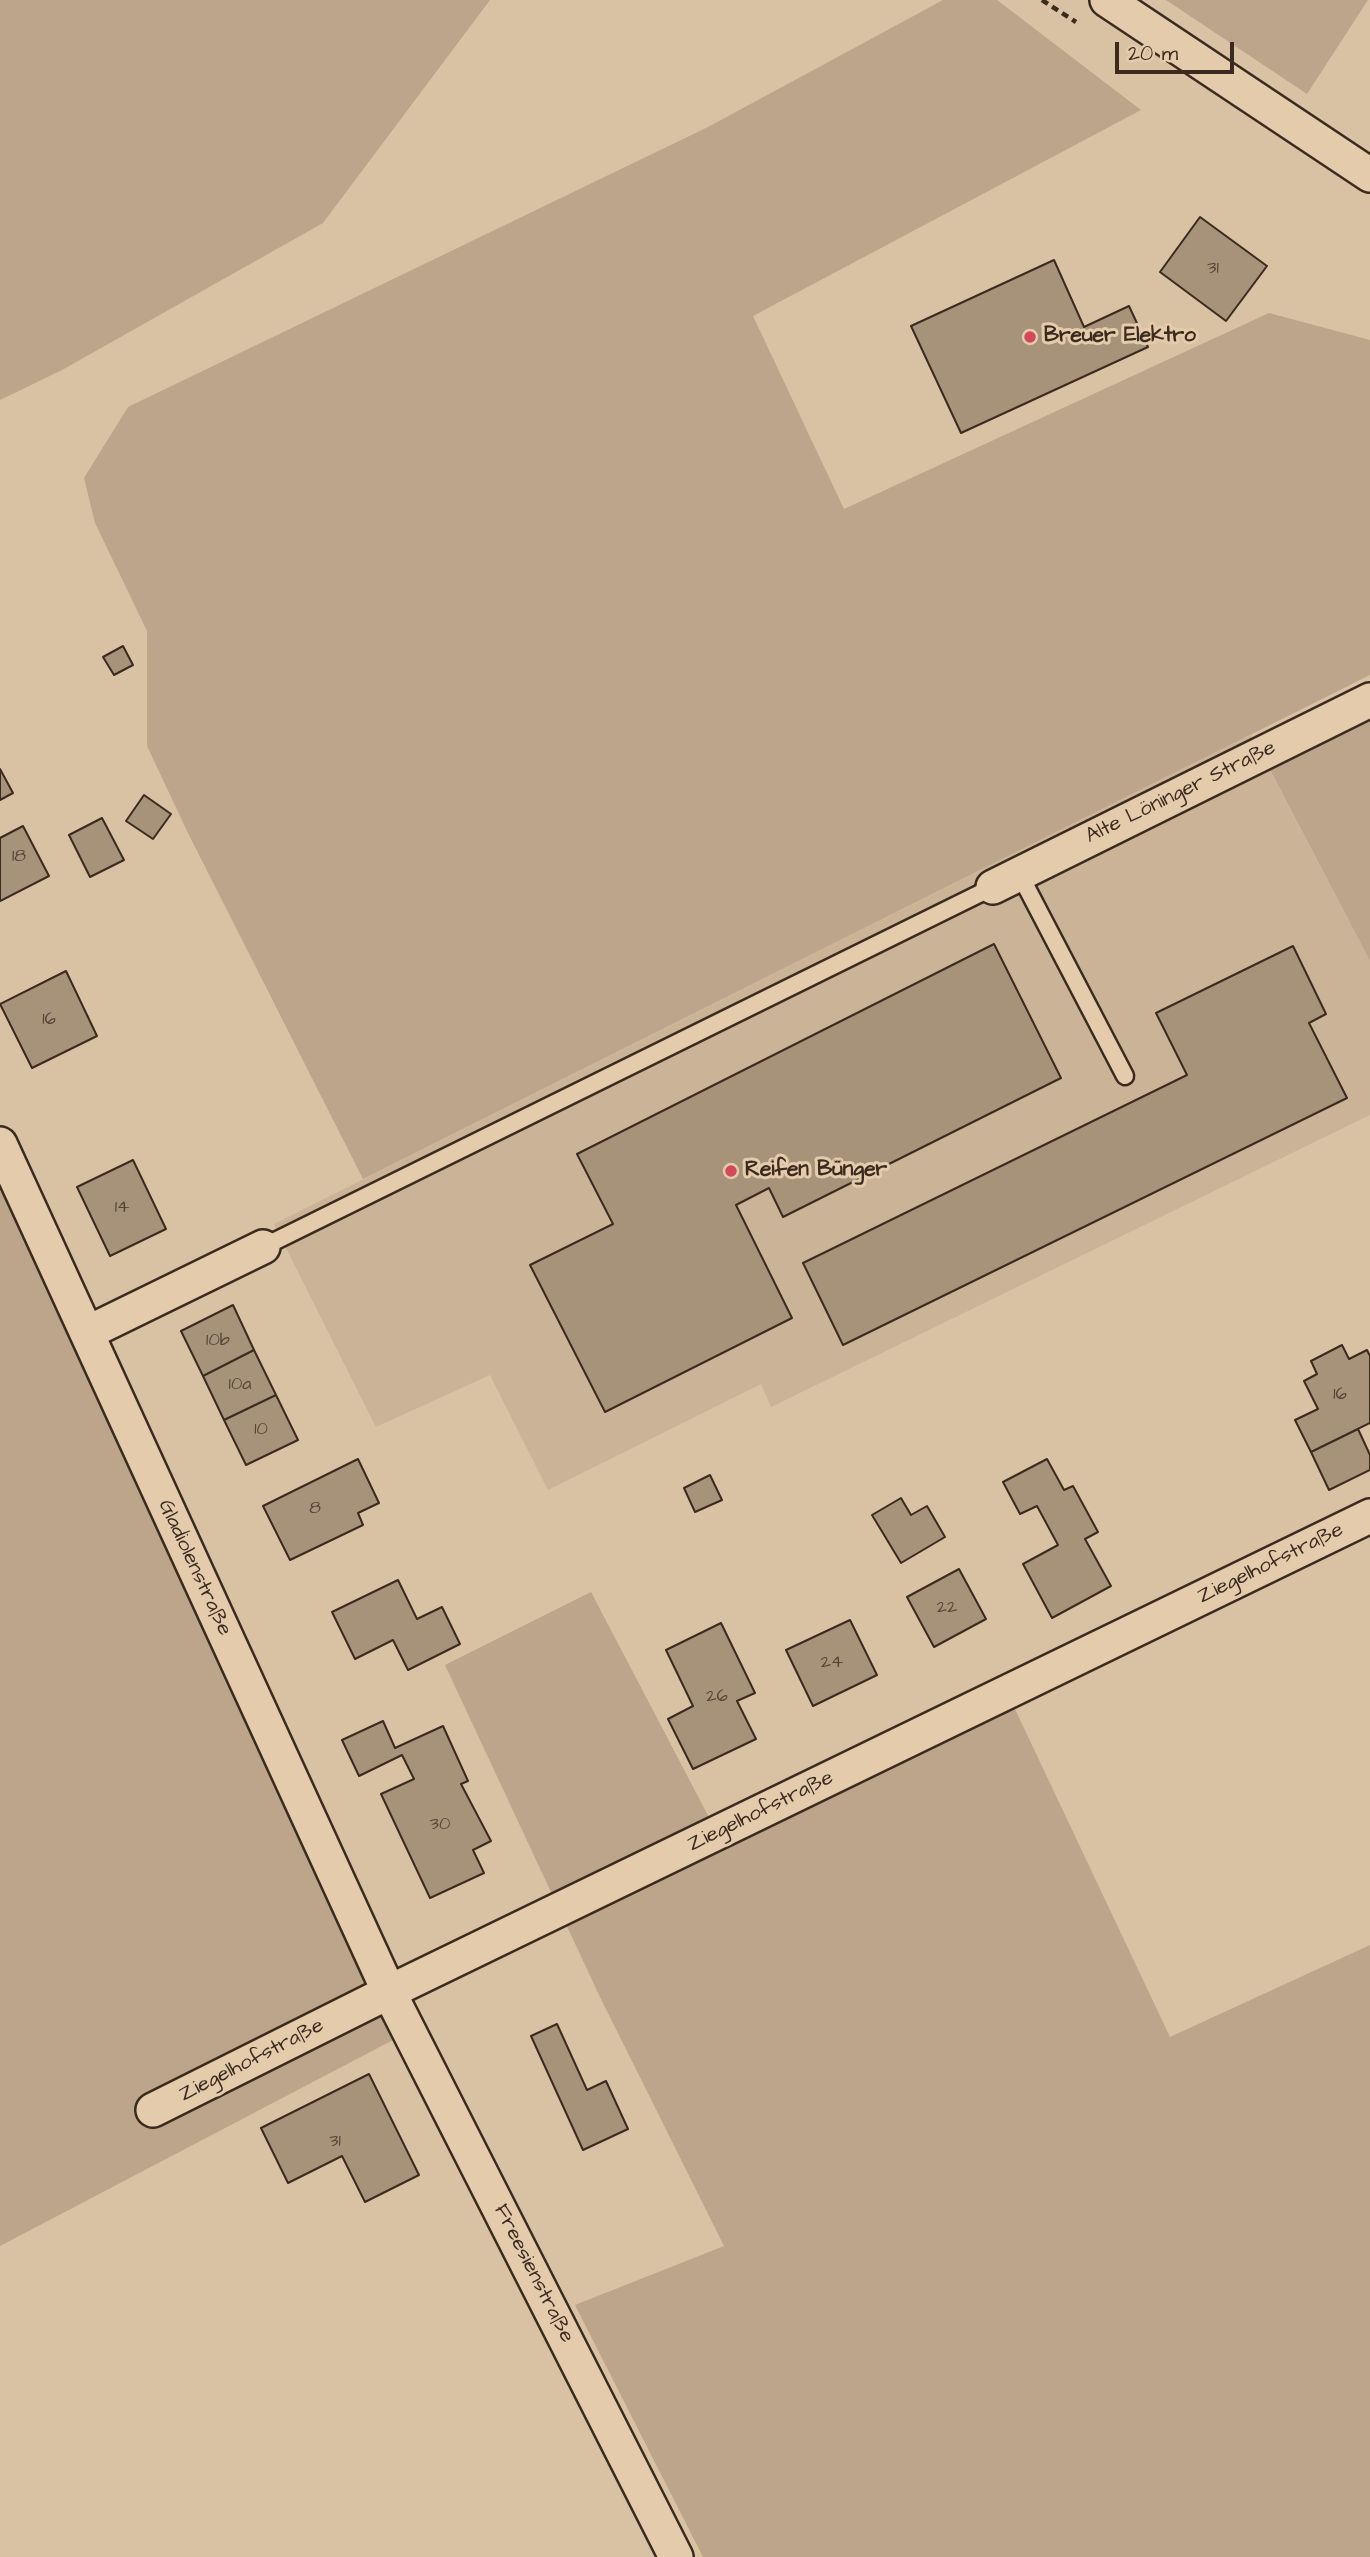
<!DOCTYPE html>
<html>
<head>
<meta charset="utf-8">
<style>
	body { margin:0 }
	#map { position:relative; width:1370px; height:2557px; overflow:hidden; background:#d9c1a4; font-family:"Architects Daughter",sans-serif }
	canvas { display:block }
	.scale { position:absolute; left:1115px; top:42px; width:119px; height:32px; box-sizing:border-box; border:4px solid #3b2a1e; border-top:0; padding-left:9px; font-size:21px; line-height:24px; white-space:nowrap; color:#3b2a1e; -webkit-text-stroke:5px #e3cbac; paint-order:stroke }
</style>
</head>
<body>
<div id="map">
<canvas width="1370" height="2557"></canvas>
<div class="scale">20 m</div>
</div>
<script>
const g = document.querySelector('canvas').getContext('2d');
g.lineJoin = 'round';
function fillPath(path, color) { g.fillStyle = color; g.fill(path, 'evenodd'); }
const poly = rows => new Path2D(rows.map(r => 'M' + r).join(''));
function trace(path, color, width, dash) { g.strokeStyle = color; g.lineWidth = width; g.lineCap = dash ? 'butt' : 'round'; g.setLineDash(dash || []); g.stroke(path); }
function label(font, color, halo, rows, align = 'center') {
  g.font = font + ' "Architects Daughter",sans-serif'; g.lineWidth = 6; g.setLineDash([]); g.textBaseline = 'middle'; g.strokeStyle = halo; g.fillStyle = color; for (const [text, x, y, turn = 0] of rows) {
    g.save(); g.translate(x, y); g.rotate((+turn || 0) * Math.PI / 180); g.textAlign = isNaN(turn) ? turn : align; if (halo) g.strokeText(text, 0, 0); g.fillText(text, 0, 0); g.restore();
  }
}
const built = poly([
	[1251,735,1370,961,1370,1115,771,1407,761,1384,548,1490,490,1375,376,1427,274,1224]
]);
const green = poly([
	[0,0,490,0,323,223,62,370,0,400],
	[943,0,997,0,1141,110,753,316,844,509,1269,313,1370,340,1370,675,363,1179,188,833,147,746,147,631,95,523,84,478,128,407,708,127],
	[1166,0,1368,0,1307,94],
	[1370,720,1370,961,1269,768],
	[0,1184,393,2040,0,2246],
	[591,1592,724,1846,1014,1707,1170,2037,1370,1945,1370,2557,703,2557,575,2305,724,2246,600,1997,445,1665]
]);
const building = poly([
	[1200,217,1267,266,1226,321,1160,272,1200,217],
	[1054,260,1084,327,1129,306,1148,347,961,433,911,326,1054,260],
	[123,646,133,665,114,675,103,657,123,646],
	[0,769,13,793,0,800,0,769],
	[144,795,171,814,153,839,126,821,144,795],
	[102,818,124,860,90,877,69,835,102,818],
	[23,826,49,876,0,901,0,838,23,826],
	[994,944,1061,1078,783,1217,769,1188,736,1205,792,1318,605,1412,530,1265,613,1224,577,1154,994,944],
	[1293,946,1326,1014,1309,1023,1347,1098,843,1345,803,1263,1187,1075,1156,1013,1293,946],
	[66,971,97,1036,32,1068,0,1004,66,971],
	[133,1160,166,1229,110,1256,77,1187,133,1160],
	[233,1305,254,1350,203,1376,181,1331,233,1305],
	[1342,1345,1349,1359,1367,1350,1370,1356,1370,1423,1311,1452,1295,1420,1318,1409,1304,1381,1317,1374,1311,1361,1342,1345],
	[254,1350,276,1395,224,1420,203,1376,254,1350],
	[276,1395,298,1440,246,1465,224,1420,276,1395],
	[1358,1429,1370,1455,1370,1470,1329,1490,1311,1452,1358,1429],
	[358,1459,379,1503,358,1513,363,1525,290,1560,263,1506,358,1459],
	[1047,1459,1064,1490,1073,1486,1098,1532,1085,1539,1111,1586,1052,1618,1023,1564,1058,1545,1037,1506,1020,1514,1003,1482,1047,1459],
	[710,1475,722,1500,695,1512,684,1488,710,1475],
	[901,1498,911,1515,927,1506,945,1537,901,1563,872,1515,901,1498],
	[959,1569,986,1619,934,1647,907,1597,959,1569],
	[398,1580,417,1619,442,1607,460,1644,408,1670,393,1640,355,1659,332,1612,398,1580],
	[850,1620,877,1675,813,1706,786,1650,850,1620],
	[721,1623,755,1693,737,1701,756,1739,693,1769,668,1719,693,1706,666,1650,721,1623],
	[383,1721,395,1748,443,1726,468,1781,461,1784,491,1841,473,1850,484,1873,430,1898,381,1794,414,1779,402,1755,359,1776,342,1740,383,1721],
	[557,2024,587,2090,606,2081,628,2129,583,2150,531,2036,557,2024],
	[369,2074,419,2175,365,2202,342,2156,288,2183,261,2128,369,2074]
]);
const path = poly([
	[1042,0,1076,22]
]);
const service = poly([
	[1019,873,1125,1076],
	[263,1247,993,887]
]);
const minor = poly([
	[1107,0,1370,175],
	[993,887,1370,700],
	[0,1144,389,1992,676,2557],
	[87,1333,263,1247],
	[153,2110,389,1992,1370,1516]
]);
const markers = [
	[1030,337,7,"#d1495b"],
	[731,1171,7,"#d1495b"]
];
const numberNames = [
	["31",1213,269],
	["18",19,857],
	["16",49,1020],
	["14",122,1208],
	["10b",218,1341],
	["10a",240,1385],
	["16",1340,1395],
	["10",261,1430],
	["8",315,1509],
	["22",947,1608],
	["24",832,1663],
	["26",717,1697],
	["30",440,1825],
	["31",335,2142]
];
const poiNames = [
	["Breuer Elektro",1044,337],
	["Reifen Bünger",745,1171]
];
const streetNames = [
	["Alte Löninger Straße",1181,793,-26],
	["Ziegelhofstraße",1271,1564,-26],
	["Gladiolenstraße",194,1568,65],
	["Ziegelhofstraße",761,1812,-26],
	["Ziegelhofstraße",252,2061,-27],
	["Freesienstraße",533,2274,63]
];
fillPath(built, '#cab397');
fillPath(green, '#bca58a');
fillPath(building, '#a7927a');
trace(building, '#3b2a1e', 2);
trace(service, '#3b2a1e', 21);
trace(minor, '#3b2a1e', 38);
trace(path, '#3b2a1e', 4.5, [7, 5]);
trace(service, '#e3cbac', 16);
trace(minor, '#e3cbac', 33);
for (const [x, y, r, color] of markers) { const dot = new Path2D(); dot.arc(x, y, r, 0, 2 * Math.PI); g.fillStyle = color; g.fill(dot); trace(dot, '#e3cbac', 2.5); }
label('18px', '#564435', null, numberNames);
label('bold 21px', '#3b2a1e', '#e3cbac', poiNames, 'left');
label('21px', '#3b2a1e', '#e3cbac', streetNames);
</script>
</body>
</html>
